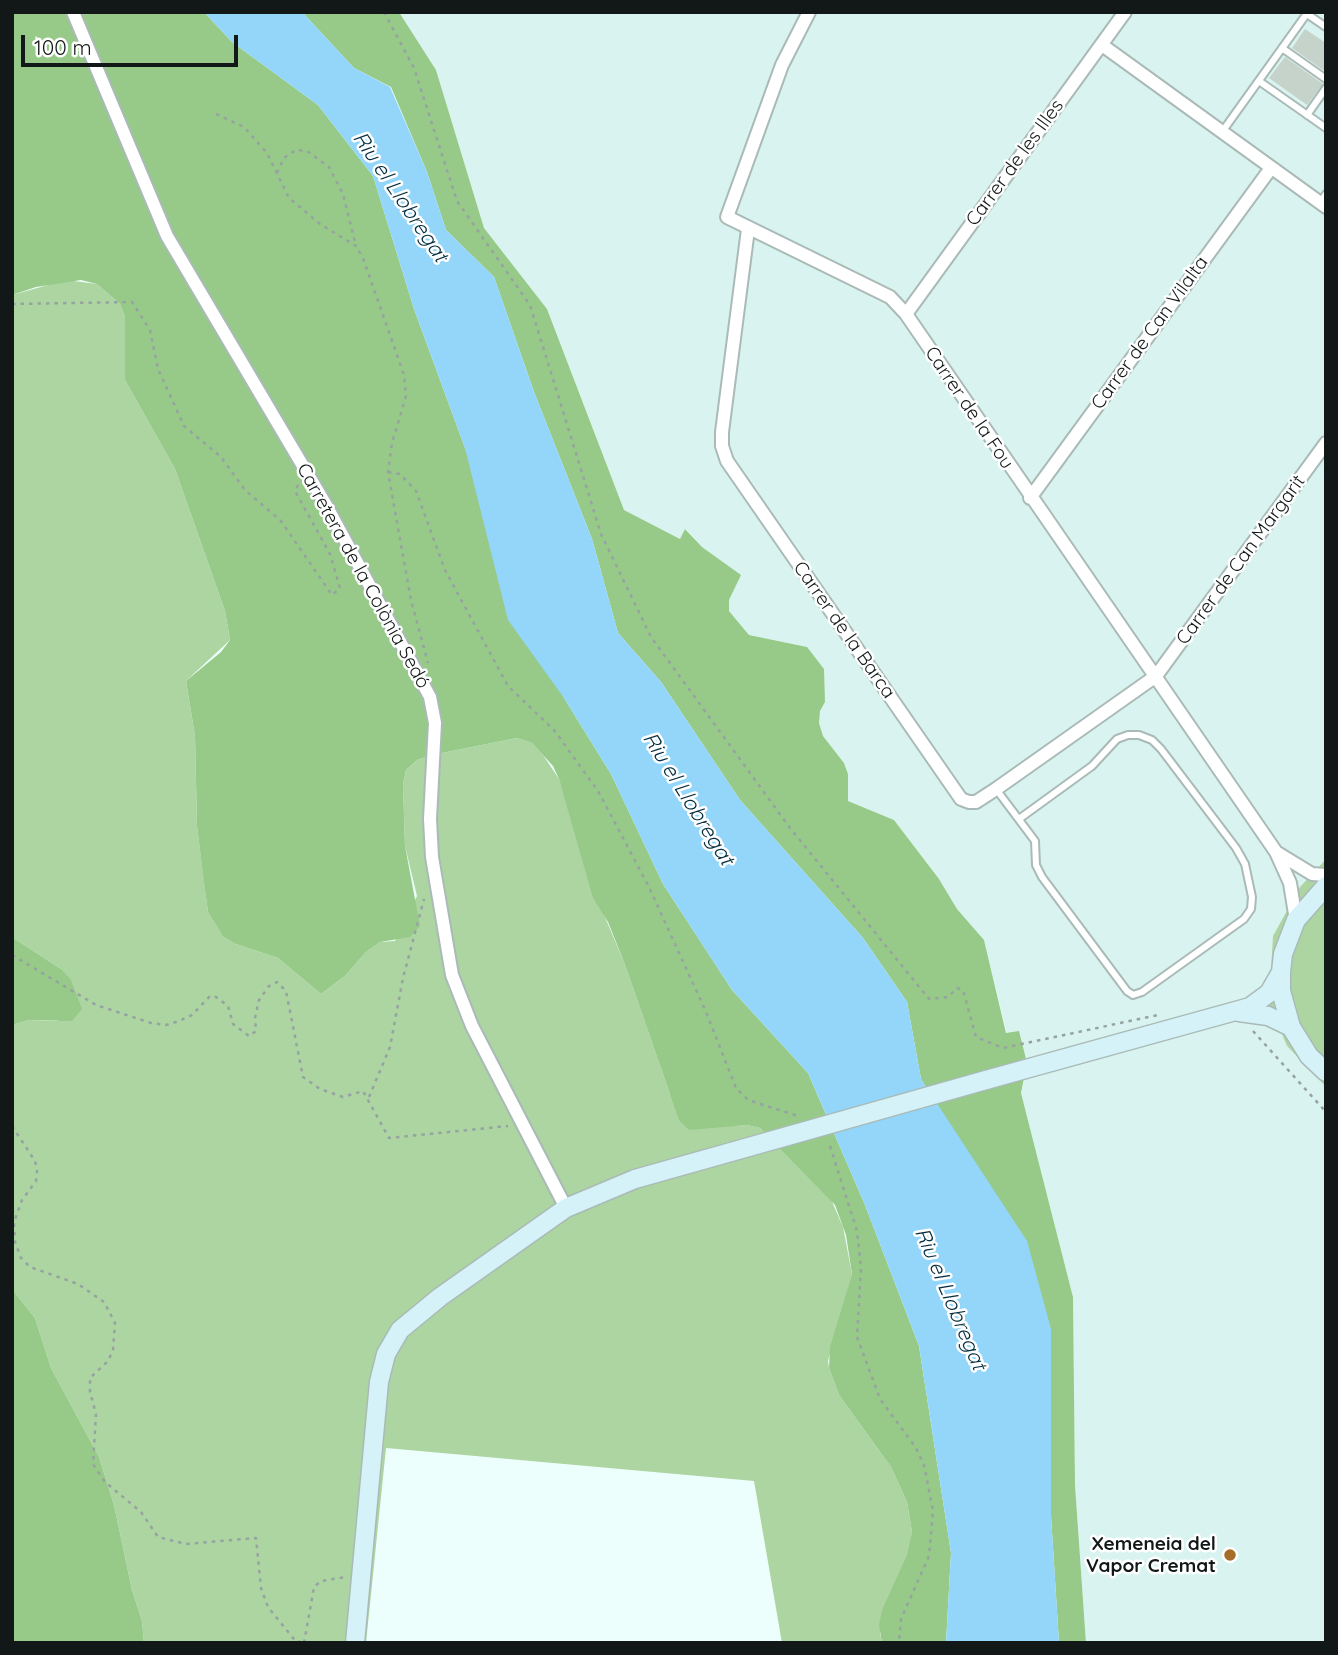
<!DOCTYPE html>
<html>
<head>
<meta charset="utf-8">
<style>
	body { margin:0 }
	#map { position:relative; width:1338px; height:1655px; overflow:hidden; background:#edfffc; font-family:Quicksand,sans-serif }
	canvas { display:block }
	.frame { position:absolute; inset:0; border:14px solid #121817; pointer-events:none }
	.scale { position:absolute; left:21px; top:35px; width:217px; height:32px; box-sizing:border-box; border:4px solid #121817; border-top:0; padding-left:9px; font-size:21px; line-height:24px; white-space:nowrap; color:#121817; -webkit-text-stroke:5px #fff; paint-order:stroke }
</style>
</head>
<body>
<div id="map">
<canvas width="1338" height="1655"></canvas>
<div class="frame"></div>
<div class="scale">100 m</div>
</div>
<script>
const g = document.querySelector('canvas').getContext('2d');
g.lineJoin = 'round';
function fillPath(path, color) { g.fillStyle = color; g.fill(path, 'evenodd'); }
const poly = rows => new Path2D(rows.map(r => 'M' + r).join(''));
function trace(path, color, width, dash) { g.strokeStyle = color; g.lineWidth = width; g.lineCap = dash ? 'butt' : 'round'; g.setLineDash(dash || []); g.stroke(path); }
function label(font, color, halo, rows, align = 'center') {
  g.font = font + ' Quicksand,sans-serif'; g.lineWidth = 5; g.setLineDash([]); g.textBaseline = 'middle'; g.strokeStyle = halo; g.fillStyle = color; for (const [text, x, y, turn = 0] of rows) {
    g.save(); g.translate(x, y); g.rotate((+turn || 0) * Math.PI / 180); g.textAlign = isNaN(turn) ? turn : align; if (halo) g.strokeText(text, 0, 0); g.fillText(text, 0, 0); g.restore();
  }
}
const built = poly([
	[399,12,1326,12,1326,859,1300,887,1287,1046,1326,1087,1326,1643,1086,1643,1075,1485,1073,1297,1021,1093,1027,1063,1007,1034,984,940,957,909,939,879,894,820,848,801,848,774,844,763,823,736,819,723,807,647,749,635,729,611,729,600,740,575,702,547,686,529,680,539,624,510,547,309,484,228,436,70]
]);
const green = poly([
	[66,280,97,284,120,304,125,317,125,380,175,469,225,611,230,640,186,681,195,736,197,826,208,912,236,944,278,958,321,994,345,976,366,952,380,942,395,941,417,896,405,846,403,785,406,770,417,760,432,755,517,738,532,743,543,755,559,779,602,910,624,962,670,1094,733,1126,747,1125,760,1128,830,1197,843,1227,852,1274,828,1361,829,1368,839,1395,891,1467,907,1502,912,1532,910,1547,880,1633,882,1643,782,1643,754,1481,386,1448,366,1643,144,1643,142,1621,132,1590,114,1505,99,1457,51,1368,35,1318,12,1289,12,1025,29,1020,58,1021,61,969,12,937,12,295],
	[1326,859,1326,1087,1287,1046,1269,1004,1273,936,1300,887]
]);
const forest = poly([
	[12,12,204,12,232,42,318,105,373,176,414,309,465,448,564,698,611,774,663,884,732,990,808,1073,865,1205,919,1346,951,1553,946,1643,882,1643,879,1625,882,1610,907,1555,912,1532,907,1502,891,1467,839,1395,829,1368,830,1347,852,1274,846,1235,835,1205,760,1128,747,1125,689,1130,679,1120,624,962,608,922,593,898,559,779,553,766,532,743,517,738,432,755,417,760,406,770,403,785,405,846,420,926,410,937,380,942,366,952,345,976,321,994,278,958,236,944,223,936,216,924,208,912,204,883,197,826,195,736,186,681,221,652,230,640,225,611,175,469,125,380,125,317,120,304,97,284,81,280,36,287,12,295],
	[302,12,399,12,436,70,484,228,547,309,624,510,680,539,685,529,702,547,741,575,729,600,729,611,749,635,807,647,824,669,825,702,820,711,819,723,823,736,844,763,848,774,848,801,894,820,939,879,957,909,984,940,1006,1033,1019,1031,1027,1063,1021,1093,1073,1297,1075,1485,1086,1643,1059,1643,1051,1516,962,1146,921,1079,907,1002,863,938,740,800,661,682,618,633,592,539,534,392,494,277,446,230,427,172,391,87,354,68],
	[12,937,61,969,71,980,82,1009,72,1021,29,1020,12,1025],
	[12,1289,35,1318,51,1368,99,1457,114,1505,132,1590,142,1621,144,1643,12,1643]
]);
const water = poly([
	[204,12,302,12,354,68,390,87,427,172,446,230,494,277,534,392,592,539,618,633,661,682,740,800,863,938,907,1002,921,1079,1027,1241,1051,1329,1051,1516,1059,1643,946,1643,951,1553,919,1346,865,1205,808,1073,732,990,663,884,611,774,564,698,508,620,465,448,414,309,373,176,318,105,232,42]
]);
const building = poly([
	[1305,29,1326,43,1326,72,1292,48],
	[1285,57,1323,84,1307,105,1269,78]
]);
const path = poly([
	[384,12,414,68,457,201,530,305,601,534,651,637,790,828,929,999,948,997,957,988,963,990,976,1037,1003,1048,1158,1015],
	[216,114,244,127,267,153,289,198,320,224,356,246,363,258,404,375,406,396,392,443,388,472,411,600,428,663],
	[277,173,284,158,296,150,307,151,329,167,343,194,356,246],
	[12,304,132,302,150,330,158,369,184,426,221,457,245,490,281,521,332,595,340,588,330,554,295,491,298,485],
	[388,472,400,474,416,491,445,570,508,686,554,730,598,791,649,887,706,1012,736,1088,748,1100,798,1116],
	[12,955,96,1005,151,1023,166,1025,179,1021,192,1015,210,996,216,997,228,1006,233,1024,249,1036,256,1031,255,1018,259,1000,269,986,277,982,286,991,303,1077,320,1089,343,1097,363,1091,389,1138,508,1126],
	[1253,1031,1326,1112],
	[369,1097,390,1047,403,978,424,899],
	[12,1126,35,1161,37,1171,36,1181,22,1200,14,1222,15,1242,21,1258,30,1267,78,1284,104,1302,115,1323,113,1350,108,1361,90,1378,90,1392,96,1414,93,1464,105,1482,141,1512,158,1537,186,1544,256,1538,261,1588,268,1607,297,1643,304,1639],
	[830,1146,857,1231,861,1268,857,1337,880,1399,916,1448,924,1465,933,1511,929,1556,901,1619,899,1643],
	[304,1643,314,1587,321,1581,346,1577]
]);
const lane = poly([
	[1307,14,1326,27],
	[1282,48,1326,79],
	[1259,81,1326,128],
	[1307,115,1326,88],
	[1222,132,1308,12],
	[1320,203,1326,194],
	[996,789,1035,841,1036,865,1042,877,1127,991,1133,995,1142,992,1244,919,1251,909,1252,897,1245,864,1236,848,1161,749,1152,740,1139,735,1128,735,1117,739,1092,766,1019,819]
]);
const street = poly([
	[73,12,167,236,326,505,430,697,435,723,430,819,432,857,452,975,472,1026,566,1208],
	[809,12,782,65,727,217,890,297,906,314,1276,852,1290,883,1296,920],
	[1102,45,1326,207],
	[748,229,722,432,722,446,727,461,961,799,969,802,976,802,996,789,1156,676,1326,443],
	[906,314,1125,12],
	[1030,498,1271,168],
	[1276,852,1312,874,1326,875]
]);
const secondary = poly([
	[1326,886,1296,920,1283,954,1281,972,1281,991,1291,1027,1309,1056,1326,1072],
	[1239,1012,1268,1016,1291,1027],
	[986,1080,1250,1007,1269,993,1281,972],
	[355,1643,379,1382,386,1354,400,1330,440,1297,566,1208,635,1179,731,1152]
]);
const secondaryBridge = poly([
	[731,1152,986,1080]
]);
const markers = [
	[1230,1555,7,"#a46d28"]
];
const streetNames = [
	["Carrer de les Illes",1015,163,-54],
	["Carrer de Can Vilalta",1150,333,-54],
	["Carrer de la Fou",969,408,56],
	["Carrer de Can Margarit",1241,560,-54],
	["Carretera de la Colònia Sedó",363,576,61],
	["Carrer de la Barca",844,630,55]
];
const poiNames = [
	["Xemeneia del",1216,1544],
	["Vapor Cremat",1216,1566]
];
const waterNames = [
	["Riu el Llobregat",400,197,56],
	["Riu el Llobregat",688,799,58],
	["Riu el Llobregat",950,1299,67]
];
fillPath(built, '#d9f4f0');
fillPath(green, '#add5a1');
fillPath(forest, '#97ca88');
fillPath(water, '#93d6fa');
fillPath(building, '#c5d3cb');
trace(lane, '#aabab7', 10);
trace(street, '#aabab7', 16);
trace(secondary, '#aabab7', 21);
trace(path, '#96a3a1', 2.5, [3.5, 5]);
trace(lane, '#fff', 6);
trace(street, '#fff', 12);
trace(secondary, '#d4f2f7', 18);
trace(secondaryBridge, '#aabab7', 21, []);
trace(secondaryBridge, '#d4f2f7', 18);
for (const [x, y, r, color] of markers) { const dot = new Path2D(); dot.arc(x, y, r, 0, 2 * Math.PI); g.fillStyle = color; g.fill(dot); trace(dot, '#fff', 2.5); }
label('19px', '#121817', '#fff', streetNames);
label('bold 19px', '#121817', '#fff', poiNames, 'right');
label('italic 21px', '#042d3f', '#fff', waterNames);
</script>
</body>
</html>
